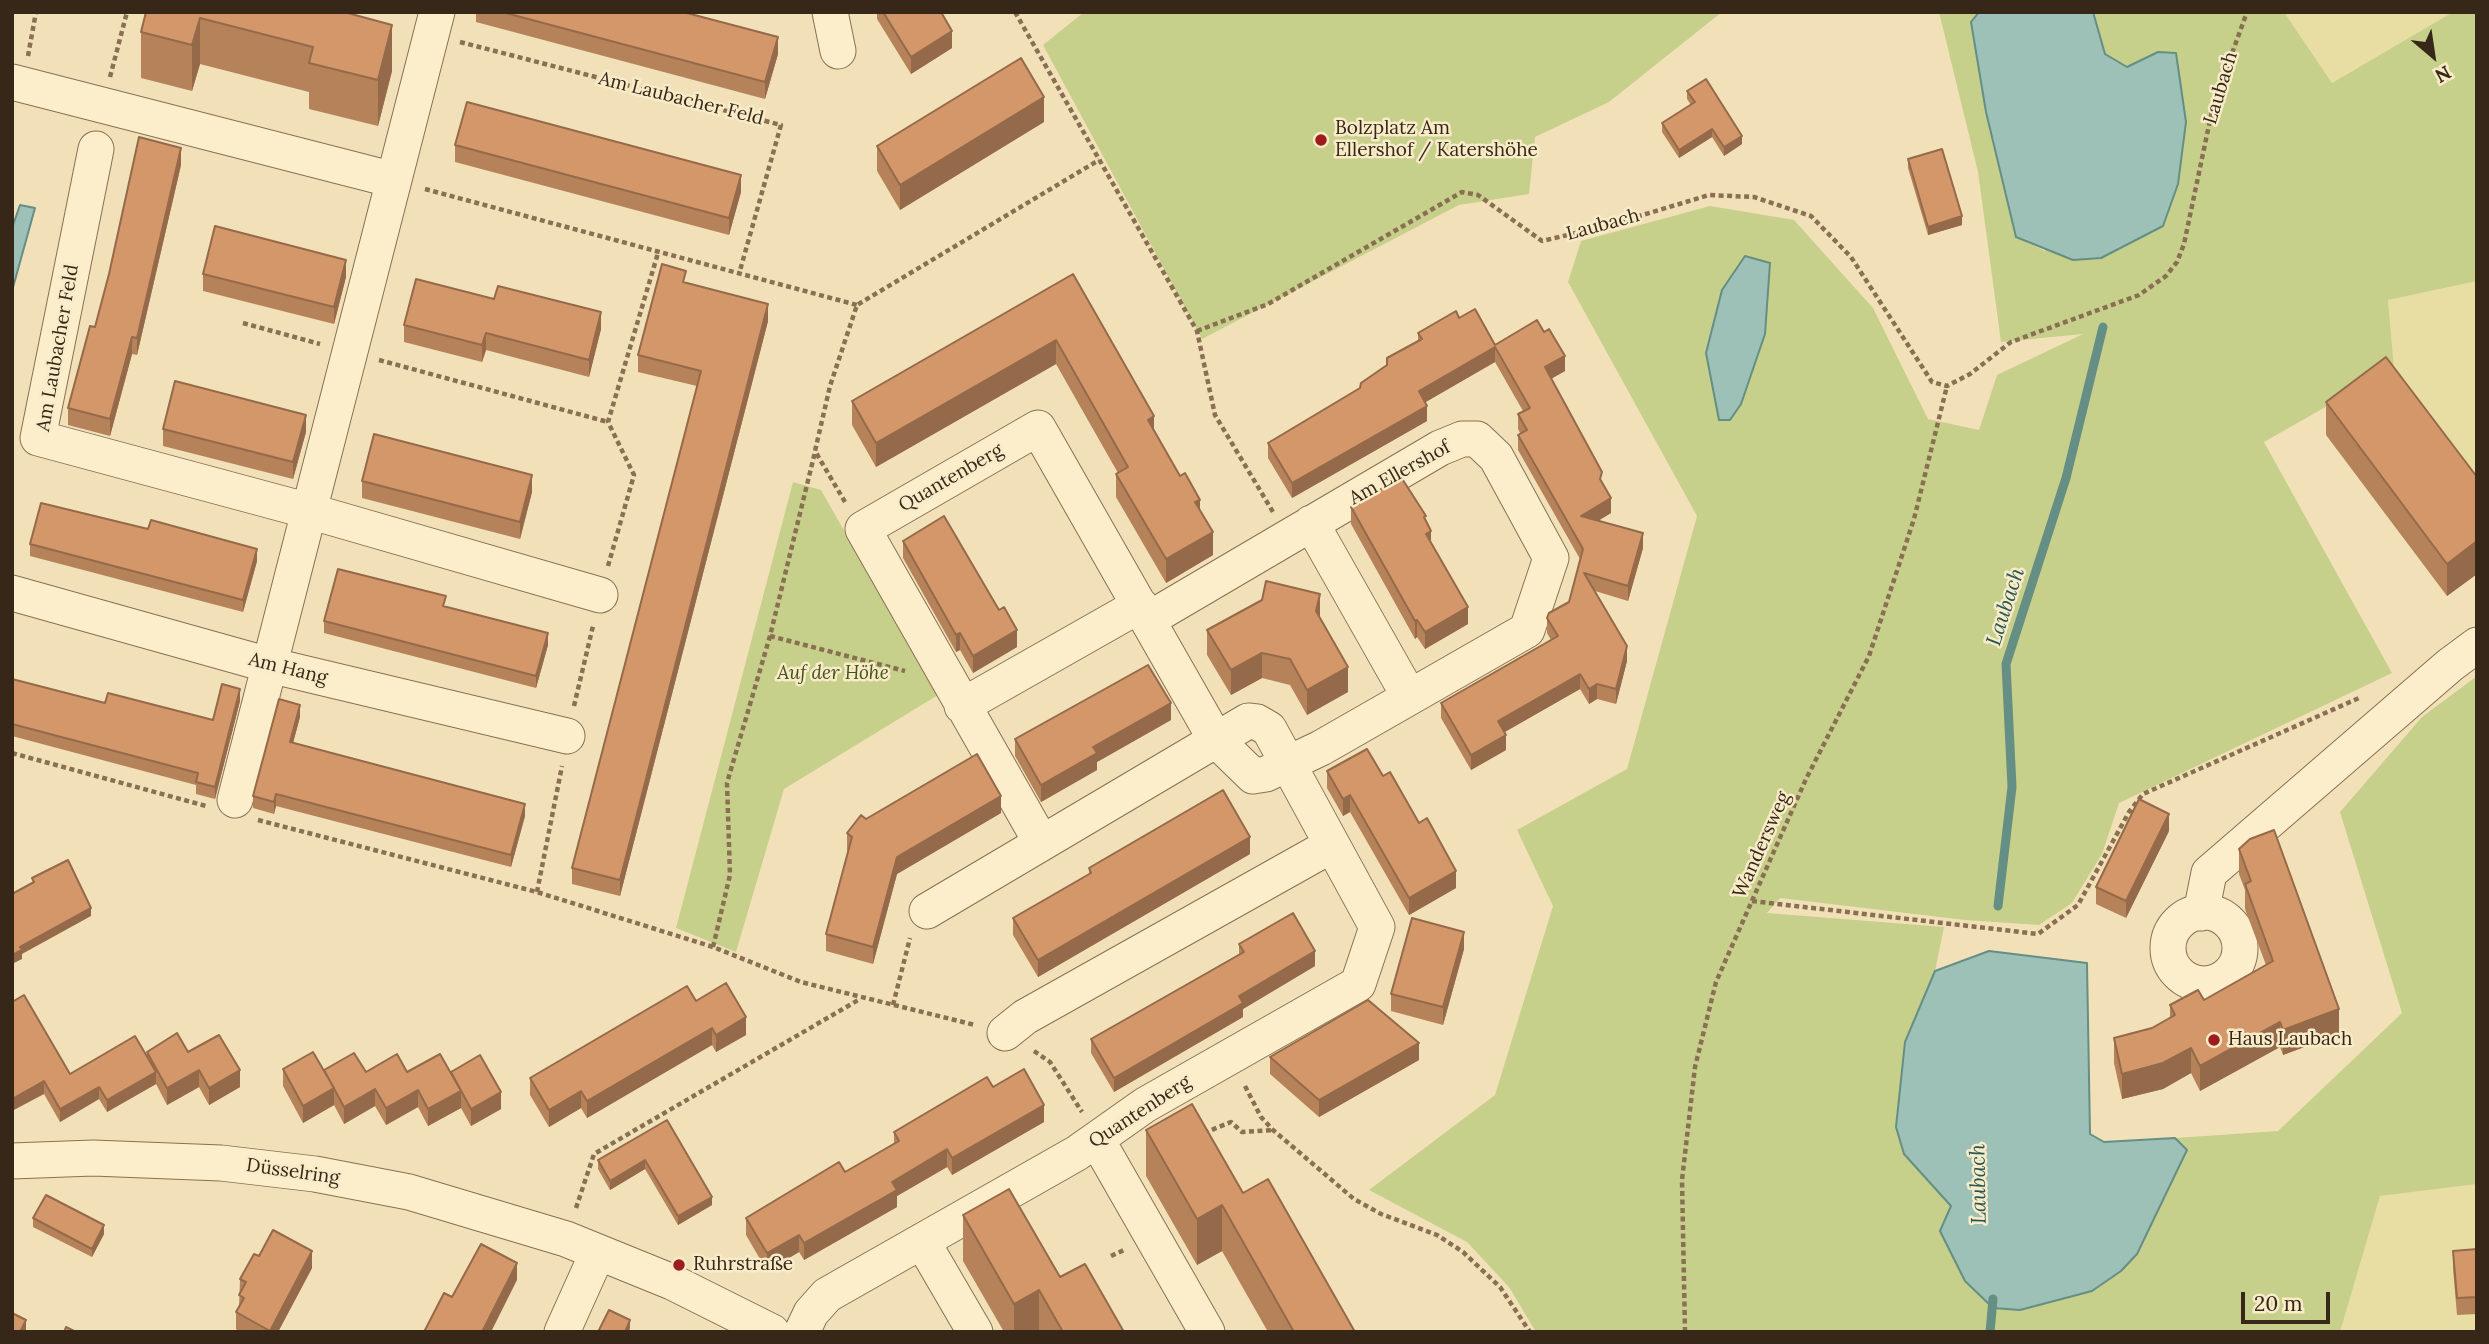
<!DOCTYPE html>
<html>
<head>
<meta charset="utf-8">
<style>
	body { margin:0 }
	#map { position:relative; width:2489px; height:1344px; overflow:hidden; background:#f2e1b8; font-family:Lora,serif }
	canvas { display:block }
	.frame { position:absolute; inset:0; border:14px solid #362719; pointer-events:none }
	.north { position:absolute; left:2398px; top:21px; width:70px; height:70px; -webkit-text-stroke:5px #f8ebc8; paint-order:stroke; rotate:151deg; font-size:19px; font-weight:700; line-height:28px; text-align:center; color:#362719 }
	.north::after { content:''; display:block; margin:auto; width:24px; height:32px; background:#362719; clip-path:polygon(50% 0,100% 100%,50% 72%,0 100%) }
	.scale { position:absolute; left:2241px; top:1292px; width:89px; height:32px; box-sizing:border-box; border:4px solid #362719; border-top:0; padding-left:9px; font-size:21px; line-height:24px; white-space:nowrap; color:#362719; -webkit-text-stroke:5px #f8ebc8; paint-order:stroke }
</style>
</head>
<body>
<div id="map">
<canvas width="2489" height="1344"></canvas>
<div class="frame"></div>
<div class="north">N</div>
<div class="scale">20 m</div>
</div>
<script>
const g = document.querySelector('canvas').getContext('2d');
g.lineJoin = 'round';
function fillPath(path, color) { g.fillStyle = color; g.fill(path, 'evenodd'); }
const poly = rows => new Path2D(rows.map(r => 'M' + r).join(''));
function trace(path, color, width, dash) { g.strokeStyle = color; g.lineWidth = width; g.lineCap = dash ? 'butt' : 'round'; g.setLineDash(dash || []); g.stroke(path); }
function label(font, color, halo, rows, align = 'center') {
  g.font = font + ' Lora,serif'; g.lineWidth = 5; g.setLineDash([]); g.textBaseline = 'middle'; g.strokeStyle = halo; g.fillStyle = color; for (const [text, x, y, turn = 0] of rows) {
    g.save(); g.translate(x, y); g.rotate((+turn || 0) * Math.PI / 180); g.textAlign = isNaN(turn) ? turn : align; if (halo) g.strokeText(text, 0, 0); g.fillText(text, 0, 0); g.restore();
  }
}
const farmland = poly([
	[2284,12,2453,12,2332,83],
	[2477,281,2477,477,2394,368,2388,300],
	[2477,1184,2477,1332,2340,1332,2380,1196]
]);
const green = poly([
	[1084,12,1722,12,1609,102,1535,137,1529,194,1459,205,1202,339,1043,45],
	[1939,12,1979,12,1971,22,1986,112,2016,237,2045,251,2158,52,2128,67,2105,54,2093,12,2284,12,2332,83,2453,12,2477,12,2477,281,2388,300,2394,368,2264,442,2392,673,2119,803,2102,854,2072,903,2039,925,1965,920,1780,898,1767,913,1944,927,1935,971,1905,1042,1904,1154,1952,1206,2063,1297,2092,1291,2187,1150,2175,1138,2278,1131,2402,1013,2340,812,2422,717,2477,676,2477,1184,2380,1196,2340,1332,1536,1332,1509,1287,1467,1242,1369,1190,1495,1095,1553,906,1517,830,1627,769,1697,516,1568,282,1581,241,1710,206,1794,220,1873,308,1928,419,1979,430,1997,375,2083,334,2001,342,1978,172],
	[793,482,821,490,938,695,784,789,736,952,676,928]
]);
const water = poly([
	[1979,12,2093,12,2105,54,2127,67,2158,52,2176,53,2186,122,2178,184,2163,226,2101,258,2073,260,2016,237,1986,112,1971,22,1979,12],
	[20,205,35,208,12,291,12,228,20,205],
	[1745,256,1770,263,1765,334,1741,404,1730,420,1719,420,1706,353,1722,290,1745,256],
	[1989,951,2087,963,2090,1134,2104,1142,2175,1138,2187,1150,2137,1254,2121,1271,2092,1291,2020,1310,1993,1308,1965,1281,1940,1231,1951,1206,1904,1154,1896,1127,1905,1042,1935,971,1989,951]
]);
const stream = poly([
	[1998,906,2012,787,2006,664,2066,478,2103,327],
	[1990,1332,1993,1299]
]);
const path = poly([
	[1015,12,1197,331,1215,415,1273,512],
	[460,42,781,125,739,274],
	[28,56,36,12],
	[110,77,127,12],
	[425,189,857,305],
	[243,323,320,344],
	[1197,331,1268,304,1462,192,1478,195,1542,241,1606,226,1709,195,1754,197,1811,216,1851,257,1932,382,1947,386,1970,374,2011,342,2139,295,2166,276,2177,262,2184,244,2213,106,2247,12],
	[379,360,608,422],
	[845,502,815,451,830,386,857,305,1099,160],
	[608,566,634,475,608,422,658,253],
	[770,636,905,671],
	[574,706,593,626],
	[12,753,206,806],
	[258,820,537,892,713,947,801,982,975,1025],
	[537,892,562,766],
	[1752,901,2038,934,2078,905,2129,812,2143,794,2359,698],
	[713,947,730,875,727,783,770,636,815,452],
	[893,1005,910,938],
	[1034,1051,1050,1062,1082,1112],
	[1245,1086,1261,1117,1273,1130,1354,1199,1381,1214,1437,1235,1463,1252,1500,1287,1530,1332],
	[1204,1133,1231,1122,1242,1132,1273,1130],
	[576,1208,594,1154,860,999],
	[1111,1256,1124,1250],
	[1685,1332,1682,1180,1695,1067,1716,982,1806,779,1869,656,1914,519,1947,386]
]);
const minor = poly([
	[830,12,838,51],
	[12,82,394,180],
	[96,149,38,438,309,511,600,595],
	[1311,523,1409,696],
	[12,593,269,665,567,736],
	[962,706,1140,605],
	[235,800,437,12],
	[1041,842,863,529,1038,428,1216,740,1253,776,1266,774,1321,748,1527,630,1551,558,1496,457,1477,439,1462,439,1440,448,1149,619],
	'2168 948a36 36 0 1 1 72 0a36 36 0 1 1-72 0Z',
	[2201,913,2209,873,2450,665,2477,645],
	[1005,1033,1025,1017,1330,846],
	[1097,1140,1207,1332],
	[12,1161,93,1158,221,1163,315,1174,409,1192,566,1239,672,1282,772,1332],
	[922,1241,975,1332],
	[562,1332,598,1252],
	[802,1332,811,1313,827,1295,1077,1153,1145,1105,1358,984,1377,927,1269,729,1257,722,1248,721,927,911]
]);
const wall = poly([
	[146,12,344,12,392,71,378,126,309,109,309,92,200,64,192,91,141,78,141,32],
	[476,12,683,12,778,54,765,99,476,22],
	[877,12,941,12,952,48,911,74,877,19],
	[1687,91,1742,144,1724,156,1712,137,1679,158,1662,132,1662,123,1691,105,1687,99],
	[1044,122,900,210,877,171,877,146],
	[455,145,741,192,729,235,455,162],
	[1908,159,1962,225,1928,235,1908,168],
	[181,165,137,355,132,354,110,436,68,425,68,408,95,327],
	[203,274,346,277,334,324,203,291],
	[1073,274,1154,432,1200,511,1213,555,1166,583,1116,497,1116,474,1118,473,1056,364,876,467,852,425,852,401],
	[686,283,768,321,620,896,572,884,572,868,697,386,638,372,638,355],
	[1459,318,1495,345,1565,371,1551,379,1602,482,1611,513,1598,521,1643,548,1628,601,1595,591,1627,661,1616,704,1597,699,1589,704,1580,689,1504,732,1506,750,1471,770,1441,718,1441,703,1551,640,1547,633,1547,618,1569,602,1580,559,1518,450,1518,435,1520,433,1518,429,1518,414,1523,411,1495,362,1425,402,1427,421,1292,498,1268,458,1268,443,1360,388,1387,366,1387,358,1418,341,1418,333],
	[404,325,601,329,589,377,486,350,482,362,404,342],
	[2326,402,2477,477,2477,574,2447,596,2326,435],
	[163,429,306,432,293,479,163,446],
	[362,481,532,492,520,539,362,498],
	[1351,507,1426,521,1431,544,1468,624,1425,649,1417,637,1415,639,1351,524],
	[903,541,999,610,1017,647,973,673,960,650,956,652,903,558],
	[30,544,257,561,243,612,30,556],
	[446,607,548,645,536,688,324,633,324,621],
	[1320,618,1348,692,1307,715,1290,685,1262,678,1231,695,1207,655,1207,630],
	[12,679,105,703,213,720,240,701,215,799,196,794,196,785,12,736],
	[300,717,293,743,525,816,511,867,276,806,274,814,253,808,253,796],
	[1171,720,1097,762,1097,770,1041,802,1015,756,1015,739],
	[1327,771,1383,776,1456,888,1409,915,1350,812,1343,816,1327,788],
	[1001,813,897,874,873,964,826,951,826,934,848,851,847,850,847,833,866,819],
	[2169,831,2126,918,2096,904,2096,887],
	[2239,849,2339,1034,2283,1055,2280,1047,2200,1091,2191,1073,2163,1089,2122,1099,2114,1063,2114,1038,2152,1028,2170,1018,2170,1005,2204,1000,2266,965,2245,909,2245,890,2239,874],
	[1250,854,1038,977,1013,935,1013,918,1089,874,1089,868],
	[1239,944,1315,966,1243,1009,1243,1017,1114,1092,1091,1053,1091,1039,1239,954],
	[1464,949,1443,1025,1391,1011,1391,994],
	[696,1001,746,1035,716,1052,712,1045,587,1118,581,1108,549,1127,530,1095,530,1078],
	[12,1002,70,1074,147,1057,147,1052,188,1052,240,1087,209,1105,199,1087,167,1105,156,1084,107,1112,99,1099,60,1122,44,1094],
	[1270,1057,1419,1060,1319,1117,1270,1074],
	[283,1069,366,1072,451,1073,501,1109,471,1126,461,1108,428,1126,418,1107,386,1125,375,1106,344,1124,334,1105,303,1123,283,1086],
	[993,1087,1044,1122,952,1175,947,1167,897,1196,897,1207,804,1260,799,1252,767,1271,746,1235,746,1218,845,1172,894,1143,894,1132],
	[667,1120,712,1205,678,1225,645,1169,610,1190,598,1169,598,1160],
	[1146,1130,1243,1193,1355,1332,1268,1332,1222,1251,1197,1265,1146,1176],
	[963,1215,1060,1277,1124,1332,1004,1332,963,1261],
	[33,1218,104,1234,92,1257,33,1227],
	[2477,1249,2477,1314,2457,1315,2453,1268,2453,1251],
	[259,1256,312,1268,278,1332,240,1332,236,1329,236,1312,239,1307,240,1279]
]);
const shadedWall = poly([
	[200,18,200,64,192,91,192,45],
	[392,25,392,71,378,126,378,80],
	[952,31,952,48,911,74,911,57],
	[778,37,778,54,765,99,765,82],
	[1044,97,1044,122,900,210,900,185],
	[1712,129,1712,137,1679,158,1679,150],
	[1742,136,1742,144,1724,156,1724,147],
	[181,148,181,165,137,355,137,338],
	[741,175,741,192,729,235,729,218],
	[1962,216,1962,225,1928,235,1928,227],
	[346,260,346,277,334,324,334,307],
	[768,304,768,321,620,896,620,880],
	[601,312,601,329,589,377,589,360],
	[486,333,486,350,482,362,482,345],
	[132,337,132,354,110,436,110,419],
	[1056,340,1056,364,876,467,876,443],
	[1495,347,1495,362,1419,406,1419,391],
	[1565,356,1565,371,1545,382,1545,367],
	[1427,406,1427,421,1292,498,1292,483],
	[306,415,306,432,293,479,293,462],
	[1154,416,1154,440,1148,420],
	[532,475,532,492,520,539,520,522],
	[1611,498,1611,513,1581,531,1581,516],
	[1200,500,1200,523,1195,502],
	[1431,531,1431,548,1426,534],
	[1213,532,1213,555,1166,583,1166,559],
	[1643,533,1643,548,1628,601,1628,586],
	[2477,541,2477,574,2447,596,2447,564],
	[257,549,257,561,243,612,243,600],
	[1320,594,1320,620,1316,611],
	[1468,607,1468,624,1425,649,1425,632],
	[1417,620,1417,637,1415,639,1415,621],
	[1017,630,1017,647,973,673,973,656],
	[548,633,548,645,536,688,536,676],
	[960,633,960,650,956,652,956,635],
	[1627,646,1627,661,1616,704,1616,689],
	[1262,653,1262,678,1231,695,1231,670],
	[1348,667,1348,692,1307,715,1307,690],
	[1580,674,1580,689,1498,736,1498,721],
	[1597,684,1597,699,1589,704,1589,689],
	[240,689,240,701,215,799,215,787],
	[1171,703,1171,720,1097,762,1097,770,1041,802,1041,785,1093,747],
	[300,705,300,717,290,754,290,742],
	[1506,735,1506,750,1471,770,1471,755],
	[276,794,276,806,274,814,274,802],
	[1350,795,1350,812,1343,816,1343,799],
	[1001,796,1001,813,897,874,873,964,873,947,897,857],
	[525,804,525,816,511,867,511,855],
	[2169,814,2169,831,2126,918,2126,901],
	[1250,837,1250,854,1038,977,1038,960],
	[1456,871,1456,888,1409,915,1409,898],
	[91,908,91,916,22,954,22,959,12,964,12,955,20,947],
	[1464,932,1464,949,1443,1025,1443,1007],
	[1315,951,1315,966,1243,1009,1243,1017,1114,1092,1114,1078,1239,996],
	[2339,1009,2339,1034,2283,1055,2283,1030],
	[746,1017,746,1035,716,1052,716,1035],
	[2280,1022,2280,1047,2200,1091,2200,1066],
	[712,1028,712,1045,587,1118,587,1101],
	[1419,1043,1419,1060,1319,1117,1319,1100],
	[2191,1048,2191,1073,2163,1089,2122,1099,2122,1074],
	[199,1070,199,1087,167,1105,167,1088],
	[240,1070,240,1087,209,1105,209,1088],
	[156,1072,156,1084,107,1112,107,1100],
	[44,1081,44,1094,12,1111,12,1099],
	[99,1087,99,1099,60,1122,60,1109],
	[334,1088,334,1105,303,1123,303,1106],
	[375,1089,375,1106,344,1124,344,1107],
	[418,1090,418,1107,386,1125,386,1108],
	[461,1091,461,1108,428,1126,428,1109],
	[581,1091,581,1108,549,1127,549,1110],
	[501,1092,501,1109,471,1126,471,1109],
	[1044,1105,1044,1122,952,1175,952,1158],
	[947,1149,947,1167,897,1196,897,1207,804,1260,804,1243,892,1182],
	[645,1160,645,1169,610,1190,610,1181],
	[712,1197,712,1205,678,1225,678,1216],
	[1222,1205,1222,1251,1197,1265,1197,1219],
	[104,1225,104,1234,92,1257,92,1249],
	[799,1235,799,1252,767,1271,767,1253],
	[312,1251,312,1268,278,1332,270,1332],
	[517,1263,517,1280,491,1332,482,1332],
	[1039,1290,1039,1332,1014,1332,1014,1304],
	[26,1320,26,1332,20,1332],
	[630,1320,630,1328,629,1332,625,1332]
]);
const building = poly([
	[146,12,344,12,392,25,378,80,309,63,313,47,200,18,192,45,141,32,146,12],
	[502,12,683,12,778,37,765,82,502,12],
	[883,12,941,12,952,31,911,57,883,12],
	[1021,58,1044,97,900,185,877,146,1021,58],
	[1706,79,1742,136,1724,147,1712,129,1679,150,1662,123,1695,102,1687,91,1706,79],
	[467,102,741,175,729,218,455,145,467,102],
	[139,137,181,148,137,338,132,337,110,419,68,408,90,326,95,327,109,274,139,137],
	[1942,149,1962,216,1928,227,1908,159,1942,149],
	[215,226,346,260,334,307,203,274,215,226],
	[662,264,686,271,683,282,768,304,620,880,572,868,701,371,638,355,662,264],
	[1073,274,1154,416,1148,420,1180,476,1185,473,1200,500,1195,502,1213,532,1166,559,1116,474,1128,467,1056,340,876,443,852,401,1073,274],
	[416,279,494,299,498,286,601,312,589,360,486,333,482,345,404,325,416,279],
	[1475,309,1495,345,1537,320,1544,332,1549,329,1565,356,1545,367,1602,472,1600,479,1611,498,1581,516,1643,533,1628,586,1584,573,1627,646,1616,689,1597,684,1589,689,1580,674,1498,721,1506,735,1471,755,1441,703,1558,636,1547,618,1549,613,1569,602,1583,549,1518,435,1527,430,1518,414,1530,408,1495,347,1419,391,1427,406,1292,483,1268,443,1360,388,1361,383,1387,365,1387,358,1422,339,1418,333,1456,311,1459,318,1475,309],
	[2386,357,2477,477,2477,541,2447,564,2326,402,2386,357],
	[175,381,306,415,293,462,163,429,175,381],
	[374,434,532,475,520,522,362,481,374,434],
	[1401,477,1426,516,1424,517,1431,531,1426,534,1468,607,1425,632,1417,620,1415,621,1351,507,1401,477],
	[41,503,148,529,151,520,257,549,243,600,30,544,41,503],
	[944,516,999,610,1004,607,1017,630,973,656,960,633,956,635,903,541,944,516],
	[338,569,446,596,443,606,548,633,536,676,324,621,338,569],
	[1266,581,1320,594,1316,611,1348,667,1307,690,1290,659,1262,653,1231,670,1207,630,1262,600,1266,581],
	[1148,665,1171,703,1093,747,1097,753,1041,785,1015,739,1148,665],
	[12,679,105,703,108,693,213,720,222,684,240,689,215,787,196,782,198,773,12,724,12,679],
	[279,699,300,705,290,742,525,804,511,855,276,794,274,802,253,796,279,699],
	[1367,749,1383,776,1390,772,1419,823,1427,818,1456,871,1409,898,1350,795,1343,799,1327,771,1367,749],
	[977,754,1001,796,897,857,873,947,826,934,852,837,847,833,861,815,866,819,977,754],
	[1223,790,1250,837,1038,960,1013,918,1091,873,1089,868,1223,790],
	[2139,799,2169,814,2126,901,2096,887,2139,799],
	[2274,830,2339,1009,2283,1030,2280,1022,2200,1066,2191,1048,2163,1063,2122,1074,2114,1038,2152,1028,2175,1015,2170,1005,2198,990,2204,1000,2273,961,2245,884,2251,881,2239,849,2250,839,2274,830],
	[68,860,91,908,20,947,22,950,12,955,12,894,34,882,32,878,68,860],
	[1293,913,1315,951,1239,996,1243,1003,1114,1078,1091,1039,1244,952,1239,944,1293,913],
	[1412,918,1464,932,1443,1007,1391,994,1412,918],
	[726,983,746,1017,716,1035,712,1028,587,1101,581,1091,549,1110,530,1078,687,986,696,1001,726,983],
	[24,995,70,1074,135,1036,156,1072,107,1100,99,1087,60,1109,44,1081,12,1099,12,1002,24,995],
	[1368,1000,1419,1043,1319,1100,1270,1057,1368,1000],
	[177,1033,188,1052,219,1035,240,1070,209,1088,199,1070,167,1088,147,1052,177,1033],
	[313,1052,334,1088,303,1106,283,1069,313,1052],
	[354,1053,366,1072,397,1054,407,1072,440,1054,461,1091,428,1109,418,1090,386,1108,375,1089,344,1107,324,1070,354,1053],
	[480,1055,501,1092,471,1109,451,1072,480,1055],
	[1024,1069,1044,1105,952,1158,947,1149,892,1182,897,1190,804,1243,799,1235,767,1253,746,1218,839,1162,845,1172,899,1141,894,1132,987,1077,993,1087,1024,1069],
	[1192,1104,1243,1193,1268,1179,1355,1332,1294,1332,1222,1205,1197,1219,1146,1130,1192,1104],
	[667,1120,712,1197,678,1216,645,1160,610,1181,598,1160,667,1120],
	[1009,1189,1060,1277,1085,1264,1124,1332,1063,1332,1039,1290,1014,1304,963,1215,1009,1189],
	[46,1195,104,1225,92,1249,33,1218,46,1195],
	[273,1230,312,1251,270,1331,236,1312,244,1298,239,1295,246,1282,240,1279,254,1254,259,1256,273,1230],
	[481,1244,517,1263,482,1332,424,1332,444,1293,452,1297,481,1244],
	[2477,1249,2477,1297,2457,1298,2453,1251,2477,1249],
	[609,1310,630,1320,625,1332,598,1332,609,1310],
	[12,1313,26,1320,20,1332,12,1332,12,1313],
	[66,1327,76,1332,64,1332,66,1327]
]);
const markers = [
	[1321,140,7,"#9d1d1c"],
	[2214,1040,7,"#9d1d1c"],
	[679,1265,7,"#9d1d1c"]
];
const streetNames = [
	["Laubach",2221,88,-73],
	["Am Laubacher Feld",681,99,14],
	["Laubach",1603,225,-15],
	["Am Laubacher Feld",58,348,-80],
	["Am Ellershof",1400,473,-29],
	["Quantenberg",951,478,-30],
	["Am Hang",288,669,14],
	["Wandersweg",1762,845,-66],
	["Quantenberg",1140,1112,-33],
	["Düsselring",293,1172,8]
];
const poiNames = [
	["Bolzplatz Am",1335,129],
	["Ellershof / Katershöhe",1335,151],
	["Haus Laubach",2228,1040],
	["Ruhrstraße",693,1265]
];
const parkNames = [
	["Auf der Höhe",833,674]
];
const waterNames = [
	["Laubach",2006,607,-72],
	["Laubach",1979,1184,-91]
];
fillPath(farmland, '#e8dea4');
fillPath(green, '#c7d08b');
fillPath(water, '#9dc1b7');
trace(water, '#658e85', 2);
trace(stream, '#658e85', 9);
trace(minor, '#897052', 37);
trace(path, '#897052', 4.5, [5, 3.5]);
trace(minor, '#fceecb', 35);
fillPath(wall, '#b6825a');
fillPath(shadedWall, '#946a4a');
fillPath(building, '#d49769');
trace(building, '#946a4a', 2);
for (const [x, y, r, color] of markers) { const dot = new Path2D(); dot.arc(x, y, r, 0, 2 * Math.PI); g.fillStyle = color; g.fill(dot); trace(dot, '#f8ebc8', 2.5); }
label('19px', '#362719', '#f8ebc8', streetNames);
label('19px', '#362719', '#f8ebc8', poiNames, 'left');
label('italic 19px', '#45541d', '#f8ebc8', parkNames);
label('italic 21px', '#265755', '#f8ebc8', waterNames);
</script>
</body>
</html>
